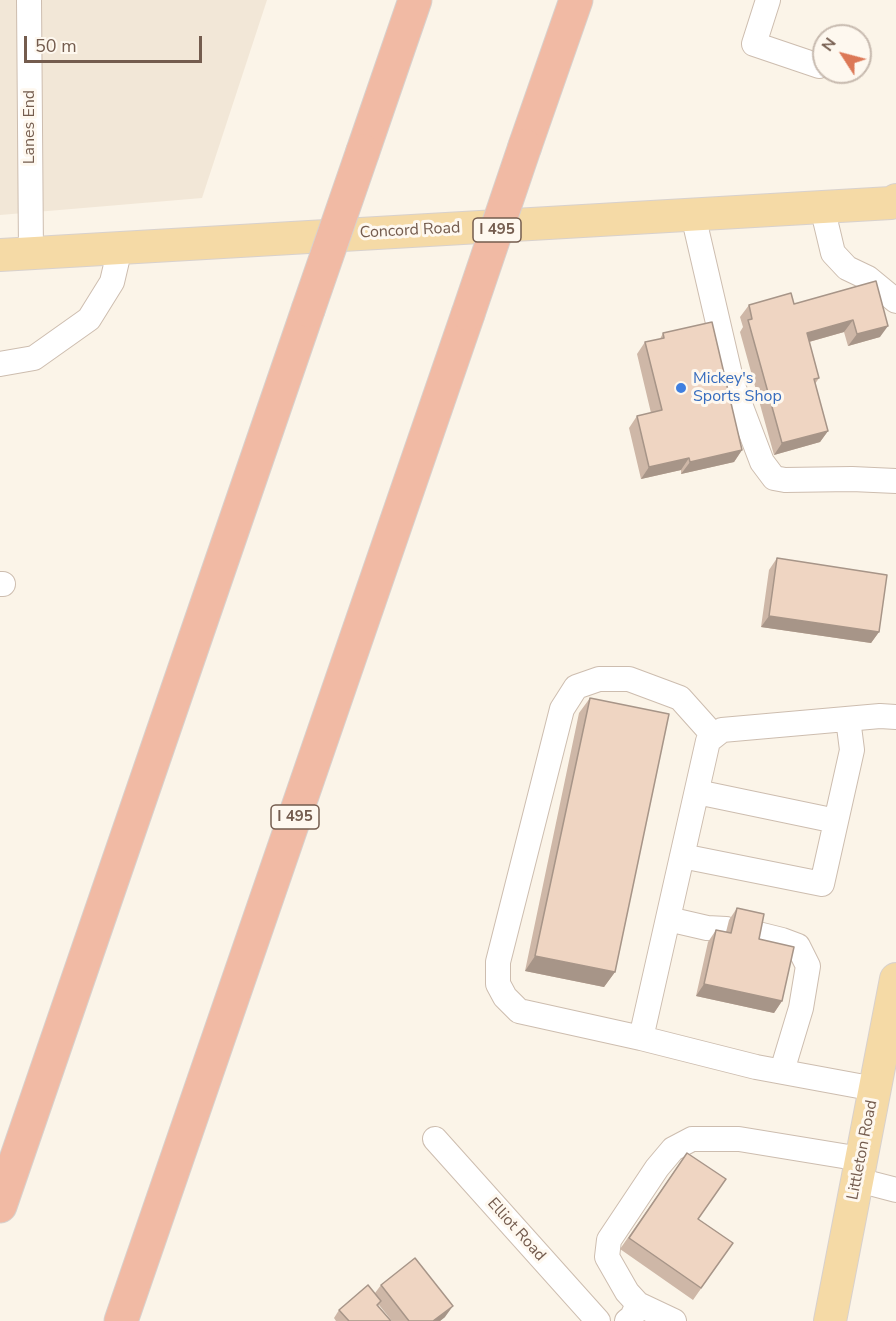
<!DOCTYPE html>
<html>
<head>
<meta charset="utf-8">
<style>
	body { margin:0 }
	#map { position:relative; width:896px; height:1321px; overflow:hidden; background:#fbf4e8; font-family:"Nunito Sans",sans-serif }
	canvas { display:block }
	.north { position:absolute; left:812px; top:24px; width:60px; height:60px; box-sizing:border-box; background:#fef8ef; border:2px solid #c7baaf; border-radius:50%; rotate:306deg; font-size:16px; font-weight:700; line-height:24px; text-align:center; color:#745c4e }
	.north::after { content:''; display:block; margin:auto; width:21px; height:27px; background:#dc7856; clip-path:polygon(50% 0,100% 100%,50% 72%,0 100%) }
	.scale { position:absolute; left:24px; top:36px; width:178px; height:27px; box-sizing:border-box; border:3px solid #745c4e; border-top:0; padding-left:8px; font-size:18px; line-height:21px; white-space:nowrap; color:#745c4e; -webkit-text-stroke:4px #fef8ef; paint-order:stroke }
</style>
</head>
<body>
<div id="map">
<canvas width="896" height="1321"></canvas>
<div class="north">N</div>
<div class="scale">50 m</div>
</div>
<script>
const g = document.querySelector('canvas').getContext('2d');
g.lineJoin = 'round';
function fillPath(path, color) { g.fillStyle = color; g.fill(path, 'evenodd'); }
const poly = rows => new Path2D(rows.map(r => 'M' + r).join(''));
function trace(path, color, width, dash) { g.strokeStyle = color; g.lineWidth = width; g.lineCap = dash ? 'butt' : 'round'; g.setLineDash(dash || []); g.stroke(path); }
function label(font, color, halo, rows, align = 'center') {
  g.font = font + ' "Nunito Sans",sans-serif'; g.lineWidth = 6; g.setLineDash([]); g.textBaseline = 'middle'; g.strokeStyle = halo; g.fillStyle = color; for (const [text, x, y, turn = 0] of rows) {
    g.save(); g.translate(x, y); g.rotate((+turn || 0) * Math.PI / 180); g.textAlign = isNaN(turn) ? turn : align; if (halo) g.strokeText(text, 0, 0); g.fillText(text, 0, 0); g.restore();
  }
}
const residential = poly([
	[0,0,267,0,202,198,0,215]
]);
const minor = poly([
	[29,0,31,253],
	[768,0,754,44,819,66],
	[822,207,833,253,847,268,868,278,896,301],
	[693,215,732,383,762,462,774,478,785,480,852,479,896,481],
	[0,364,34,358,89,319,112,282,120,248],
	[0,584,3,584],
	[697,792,836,821],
	[682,856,822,884,852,750,848,719],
	[668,919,707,928,726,929],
	[754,933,782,940,798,946,808,966,801,1008,782,1071],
	[641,1038,519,1011,505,997,498,984,498,962,562,709,576,687,599,679,629,679,680,698,714,736],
	[875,1089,756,1067,641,1038,708,741,722,730,880,716,896,717],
	[435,1139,598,1321],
	[858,1180,896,1190],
	[638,1304,674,1321],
	[627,1321,632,1317,638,1304,627,1292,607,1257,609,1240,657,1168,673,1149,692,1139,739,1139,861,1159]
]);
const major = poly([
	[0,255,891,203,896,200],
	[830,1321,896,979]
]);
const highway = poly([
	[525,146,576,0],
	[363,151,415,0],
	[0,1206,308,310],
	[121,1321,468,314]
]);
const highwayBridge = poly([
	[308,310,363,151],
	[468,314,525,146]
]);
const wall = poly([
	[876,281,880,337,848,346,844,332,809,342,819,378,815,384,828,431,820,442,774,455,740,332,743,327,740,317,749,305,794,304],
	[663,333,742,450,734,462,681,474,681,470,641,479,629,428,637,416,651,413,637,354,645,342,660,339],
	[777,558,879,632,871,643,761,627,769,570],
	[590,698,615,972,604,987,525,971,579,713],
	[737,908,759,939,782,1001,774,1013,696,996,708,942,716,930,726,932,729,920],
	[687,1153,698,1219,733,1243,693,1300,620,1249],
	[381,1285,445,1317,440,1321,392,1321,379,1305,378,1306,391,1321,336,1321,334,1318,339,1310,375,1293]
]);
const shadedWall = poly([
	[853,320,844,332,798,345,807,333],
	[888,326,880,337,848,346,857,334],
	[828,431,820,442,774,455,782,443],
	[742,450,734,462,681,474,690,462],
	[689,458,681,470,641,479,649,467],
	[769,616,879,632,871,643,761,627],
	[535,956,615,972,604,987,525,971],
	[704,984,782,1001,774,1013,696,996],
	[453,1306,445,1317,440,1321,433,1321]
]);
const building = poly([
	[876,281,888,326,857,334,853,320,807,333,819,378,814,379,828,431,782,443,748,320,752,319,749,305,791,293,794,304,876,281],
	[712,322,742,450,690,462,689,458,649,467,637,416,662,410,645,342,664,338,663,333,712,322],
	[777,558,887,575,879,632,769,616,777,558],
	[590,698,669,714,615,972,535,956,590,698],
	[737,908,764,914,759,939,794,947,782,1001,704,984,716,930,731,933,737,908],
	[687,1153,726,1179,698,1219,733,1243,701,1288,629,1238,687,1153],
	[415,1258,453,1306,433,1321,409,1321,381,1285,415,1258],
	[368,1285,381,1301,377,1305,391,1321,349,1321,339,1310,368,1285]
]);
const markers = [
	[681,388,6,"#3f7fe0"]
];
const shields = [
	[497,230,48],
	[295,817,48]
];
const shieldNames = [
	["I 495",497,230],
	["I 495",295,817]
];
const streetNames = [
	["Lanes End",30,127,-90],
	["Concord Road",410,231,-3],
	["Littleton Road",863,1150,-79],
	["Elliot Road",516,1230,48]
];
const shopNames = [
	["Mickey's",693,379],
	["Sports Shop",693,397]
];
fillPath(residential, '#f2e7d7');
trace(minor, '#cdbdaf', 26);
trace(major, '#d8d1cd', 34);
trace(highway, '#d8d1cd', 35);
trace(minor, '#fff', 24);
trace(major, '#f5daa6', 32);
trace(highway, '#f1baa4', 33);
trace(highwayBridge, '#d8d1cd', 35, []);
trace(highwayBridge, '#f1baa4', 33);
fillPath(wall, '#ceb7a7');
fillPath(shadedWall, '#a79588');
fillPath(building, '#efd5c2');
trace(building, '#a79588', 1.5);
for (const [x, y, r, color] of markers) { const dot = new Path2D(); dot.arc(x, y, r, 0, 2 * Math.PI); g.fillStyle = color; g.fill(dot); trace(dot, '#fef8ef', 2); }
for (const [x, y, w] of shields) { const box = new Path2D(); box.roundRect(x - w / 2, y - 12, w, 24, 4.5); g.fillStyle = '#fef8ef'; g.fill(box); trace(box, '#745c4e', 1.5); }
label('bold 15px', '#745c4e', null, shieldNames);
label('16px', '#745c4e', '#fef8ef', streetNames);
label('16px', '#366cbe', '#fef8ef', shopNames, 'left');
</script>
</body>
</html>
